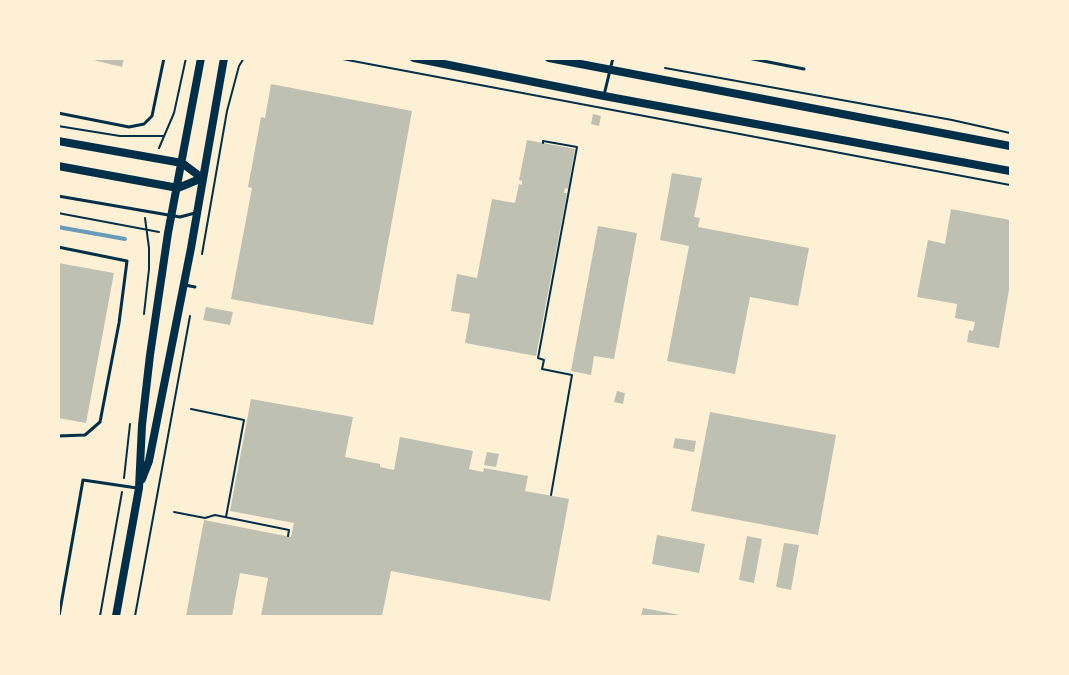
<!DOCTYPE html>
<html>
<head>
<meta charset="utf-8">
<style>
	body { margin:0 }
	#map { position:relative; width:1069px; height:675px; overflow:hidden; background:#fdf0d5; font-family:"PT Sans",sans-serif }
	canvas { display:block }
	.frame { position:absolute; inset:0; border:60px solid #fdf0d5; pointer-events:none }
</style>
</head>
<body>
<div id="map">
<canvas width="1069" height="675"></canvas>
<div class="frame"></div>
</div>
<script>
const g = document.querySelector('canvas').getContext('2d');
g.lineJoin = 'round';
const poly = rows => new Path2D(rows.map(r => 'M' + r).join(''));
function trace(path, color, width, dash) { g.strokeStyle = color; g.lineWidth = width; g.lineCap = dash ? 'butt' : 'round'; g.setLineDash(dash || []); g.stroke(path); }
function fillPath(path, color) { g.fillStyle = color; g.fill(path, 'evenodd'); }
const stream = poly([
	[58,227,125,239]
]);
const building = poly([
	[85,58,124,58,122,67],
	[271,84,412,111,373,325,231,299,252,188,248,187,261,117,265,118],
	[593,114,601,116,599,126,591,124],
	[527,140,575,149,568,189,565,188,564,193,567,193,536,356,465,343,470,314,451,311,457,274,477,278,492,199,515,203,519,184,522,185,522,181,519,180],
	[672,173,702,178,694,217,700,218,698,227,809,248,798,306,750,297,735,374,667,361,689,246,660,240],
	[951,209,1010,220,1010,284,999,348,967,342,969,330,973,331,975,322,955,318,957,304,917,297,928,240,945,244],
	[598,226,637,233,614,359,594,356,591,375,571,371],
	[58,263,114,273,86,423,58,418],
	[206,307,233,312,230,325,203,320],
	[617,391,625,393,623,404,614,402],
	[251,399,353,417,345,457,380,464,380,467,394,470,400,437,473,451,469,469,483,472,484,468,528,476,525,491,569,499,550,601,391,571,382,616,261,616,268,578,240,573,232,616,186,616,204,520,291,537,294,523,230,511],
	[710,412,836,435,818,535,691,511],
	[675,438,696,441,694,452,673,448],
	[487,452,499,454,496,467,484,465],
	[657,535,705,544,699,573,652,564],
	[747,536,762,539,754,583,739,580],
	[784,543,799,545,791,590,776,587],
	[643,608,680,615,680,616,641,616]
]);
const path = poly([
	[337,58,1010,185],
	[665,68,952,120,1010,133],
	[58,126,120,136,163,136],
	[543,143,543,141,577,147,538,358,544,360,542,369,572,375,551,495],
	[159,148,174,113,186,58],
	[58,213,159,232],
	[202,254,227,111,239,66,244,58],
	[144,314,149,269,149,248,145,218],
	[191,409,244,420,226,517],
	[124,478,130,424],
	[174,512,205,518,215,515,289,530,288,536],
	[100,616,122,492],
	[135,616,190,316]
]);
const service = poly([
	[748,58,804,69],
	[604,95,613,58],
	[58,113,129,127,144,124,152,116,164,58],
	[58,196,180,217,195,213],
	[58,247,127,261,119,323,100,422,85,435,58,436],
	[185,285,195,287],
	[59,616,83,480,137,488]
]);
const tertiary = poly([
	[414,58,604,96,1010,171],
	[549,58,1010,146],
	[58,141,182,163,202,178],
	[58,166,178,188,202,178],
	[142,479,149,461,191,248,224,58],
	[116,616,139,488,142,425,150,355,168,233,201,58]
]);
trace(stream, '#669bbc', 4);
fillPath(building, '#bec0b2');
trace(path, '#003049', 2);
trace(service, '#003049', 3);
trace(tertiary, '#003049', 8);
</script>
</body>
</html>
